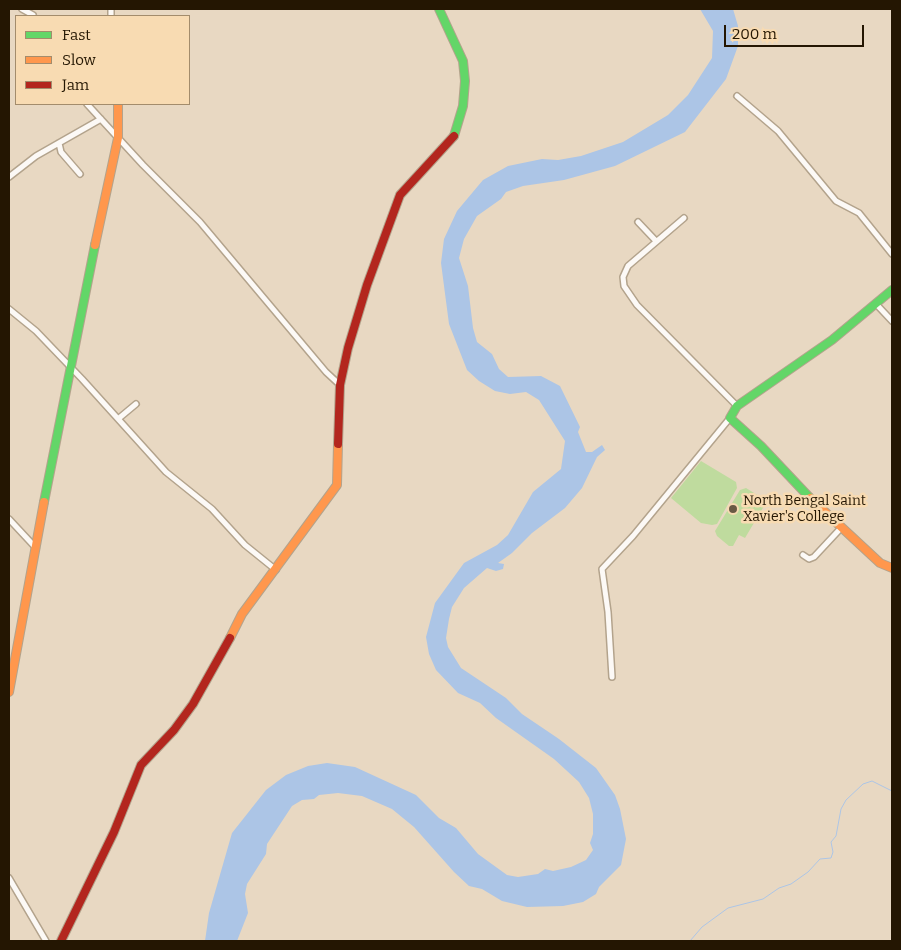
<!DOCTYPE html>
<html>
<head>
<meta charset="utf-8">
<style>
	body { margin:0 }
	#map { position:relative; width:901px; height:950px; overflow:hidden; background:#e8d8c2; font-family:Bitter,serif }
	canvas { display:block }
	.frame { position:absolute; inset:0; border:10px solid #241602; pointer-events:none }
	.legend { position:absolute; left:15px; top:15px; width:175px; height:90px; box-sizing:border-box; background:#f8dbb2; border:1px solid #a38c6c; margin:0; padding:6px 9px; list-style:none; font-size:15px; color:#241602 }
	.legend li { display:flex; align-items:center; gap:10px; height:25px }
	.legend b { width:25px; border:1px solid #a38c6c }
	.scale { position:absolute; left:724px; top:25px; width:140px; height:22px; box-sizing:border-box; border:2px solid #241602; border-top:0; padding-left:6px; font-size:15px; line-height:18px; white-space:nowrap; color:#241602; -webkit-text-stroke:4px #f8dbb2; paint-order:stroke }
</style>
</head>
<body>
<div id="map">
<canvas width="901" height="950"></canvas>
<div class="frame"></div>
<ul class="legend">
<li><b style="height:6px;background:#63d668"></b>Fast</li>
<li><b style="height:6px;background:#ff974d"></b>Slow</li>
<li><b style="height:6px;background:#b3261e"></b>Jam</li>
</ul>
<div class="scale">200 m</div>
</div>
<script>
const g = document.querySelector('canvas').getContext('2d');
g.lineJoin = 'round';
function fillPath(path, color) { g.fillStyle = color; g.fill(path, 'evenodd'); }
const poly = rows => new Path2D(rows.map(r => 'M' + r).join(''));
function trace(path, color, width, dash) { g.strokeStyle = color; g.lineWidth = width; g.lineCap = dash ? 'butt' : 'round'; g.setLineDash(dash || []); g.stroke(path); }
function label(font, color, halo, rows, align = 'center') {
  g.font = font + ' Bitter,serif'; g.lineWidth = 5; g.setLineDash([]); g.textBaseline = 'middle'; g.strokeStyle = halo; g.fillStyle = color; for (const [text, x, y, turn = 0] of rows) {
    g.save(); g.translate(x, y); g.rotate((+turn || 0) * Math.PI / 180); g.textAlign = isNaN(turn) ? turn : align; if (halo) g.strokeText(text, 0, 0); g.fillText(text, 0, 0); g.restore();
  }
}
const green = poly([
	[701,461,736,482,737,488,717,524,712,525,701,523,671,498],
	[746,488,767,501,745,538,739,535,733,546,729,546,717,536,715,531,740,490]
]);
const water = poly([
	[700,9,733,9,738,26,738,46,726,79,685,132,615,166,564,180,523,186,506,192,501,199,477,216,464,239,459,258,468,286,473,328,477,342,492,354,499,369,508,377,541,376,560,386,580,427,578,432,586,452,592,452,602,445,605,450,597,457,582,488,565,508,532,533,512,553,498,563,504,564,503,569,496,571,487,568,464,588,452,607,449,619,446,638,448,647,461,668,506,698,522,714,559,739,596,768,615,795,620,809,626,839,621,865,599,887,596,894,583,902,563,906,527,907,502,901,482,889,469,886,454,872,414,827,392,809,362,796,338,793,319,795,314,799,302,800,292,806,267,844,266,854,247,884,245,894,248,913,237,941,205,941,209,913,232,833,266,790,286,775,308,766,327,763,355,767,416,795,439,818,456,828,478,854,507,875,518,877,538,874,545,869,553,871,571,867,586,860,593,850,590,843,593,834,593,814,589,798,579,782,554,759,496,718,480,703,458,693,436,670,429,654,426,637,435,603,464,563,497,545,508,535,533,492,561,469,565,441,539,400,526,392,510,394,495,391,479,381,467,370,449,324,441,263,444,239,457,211,483,180,508,166,542,159,558,160,581,156,623,142,668,115,688,95,712,58,713,31]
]);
const stream = poly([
	[690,941,702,927,728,908,763,899,779,888,791,884,808,872,820,859,831,858,833,852,831,842,836,836,841,809,846,800,863,784,872,781,892,791]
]);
const street = poly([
	[22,9,33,15],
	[111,9,111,16],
	[737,96,778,131,836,201,859,213,892,254],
	[87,104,143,165,200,222,326,372,340,385],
	[59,143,61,152,80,174],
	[9,177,36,156,101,119],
	[684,218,628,266,623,277,624,286,637,305,737,406],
	[638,222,656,241],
	[877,305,892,321],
	[9,309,36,331,82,379,166,472,212,509,245,545,276,570],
	[118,419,136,404],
	[9,519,36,548],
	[803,555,809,559,814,557,841,528],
	[612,677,608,612,602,569,633,536,730,418],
	[9,878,46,941]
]);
const fast = poly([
	[439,9,463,61,465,81,463,106,454,136],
	[810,498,761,446,730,418,737,406,832,340,892,290],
	[44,502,95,245]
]);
const slow = poly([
	[95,245,118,138,118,104],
	[810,498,880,563,892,568],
	[230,638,242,614,337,485,338,444],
	[9,692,44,502]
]);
const jam = poly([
	[338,444,340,385,348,348,367,285,400,195,454,136],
	[61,941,114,832,141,765,174,730,193,704,230,638]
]);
const markers = [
	[733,509,5,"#695a45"]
];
const poiNames = [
	["North Bengal Saint",743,501],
	["Xavier's College",743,517]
];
fillPath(green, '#bfdb9e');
fillPath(water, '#acc5e6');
trace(stream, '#acc5e6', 1);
trace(street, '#b3a38c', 8);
trace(fast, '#b3a38c', 10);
trace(slow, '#b3a38c', 10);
trace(jam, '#b3a38c', 10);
trace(street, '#fcf9f6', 5);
trace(fast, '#63d668', 8);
trace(slow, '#ff974d', 8);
trace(jam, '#b3261e', 8);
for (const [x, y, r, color] of markers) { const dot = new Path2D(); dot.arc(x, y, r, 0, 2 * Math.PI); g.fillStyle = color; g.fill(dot); trace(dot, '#f8dbb2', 2); }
label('14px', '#241602', '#f8dbb2', poiNames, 'left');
</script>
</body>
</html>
